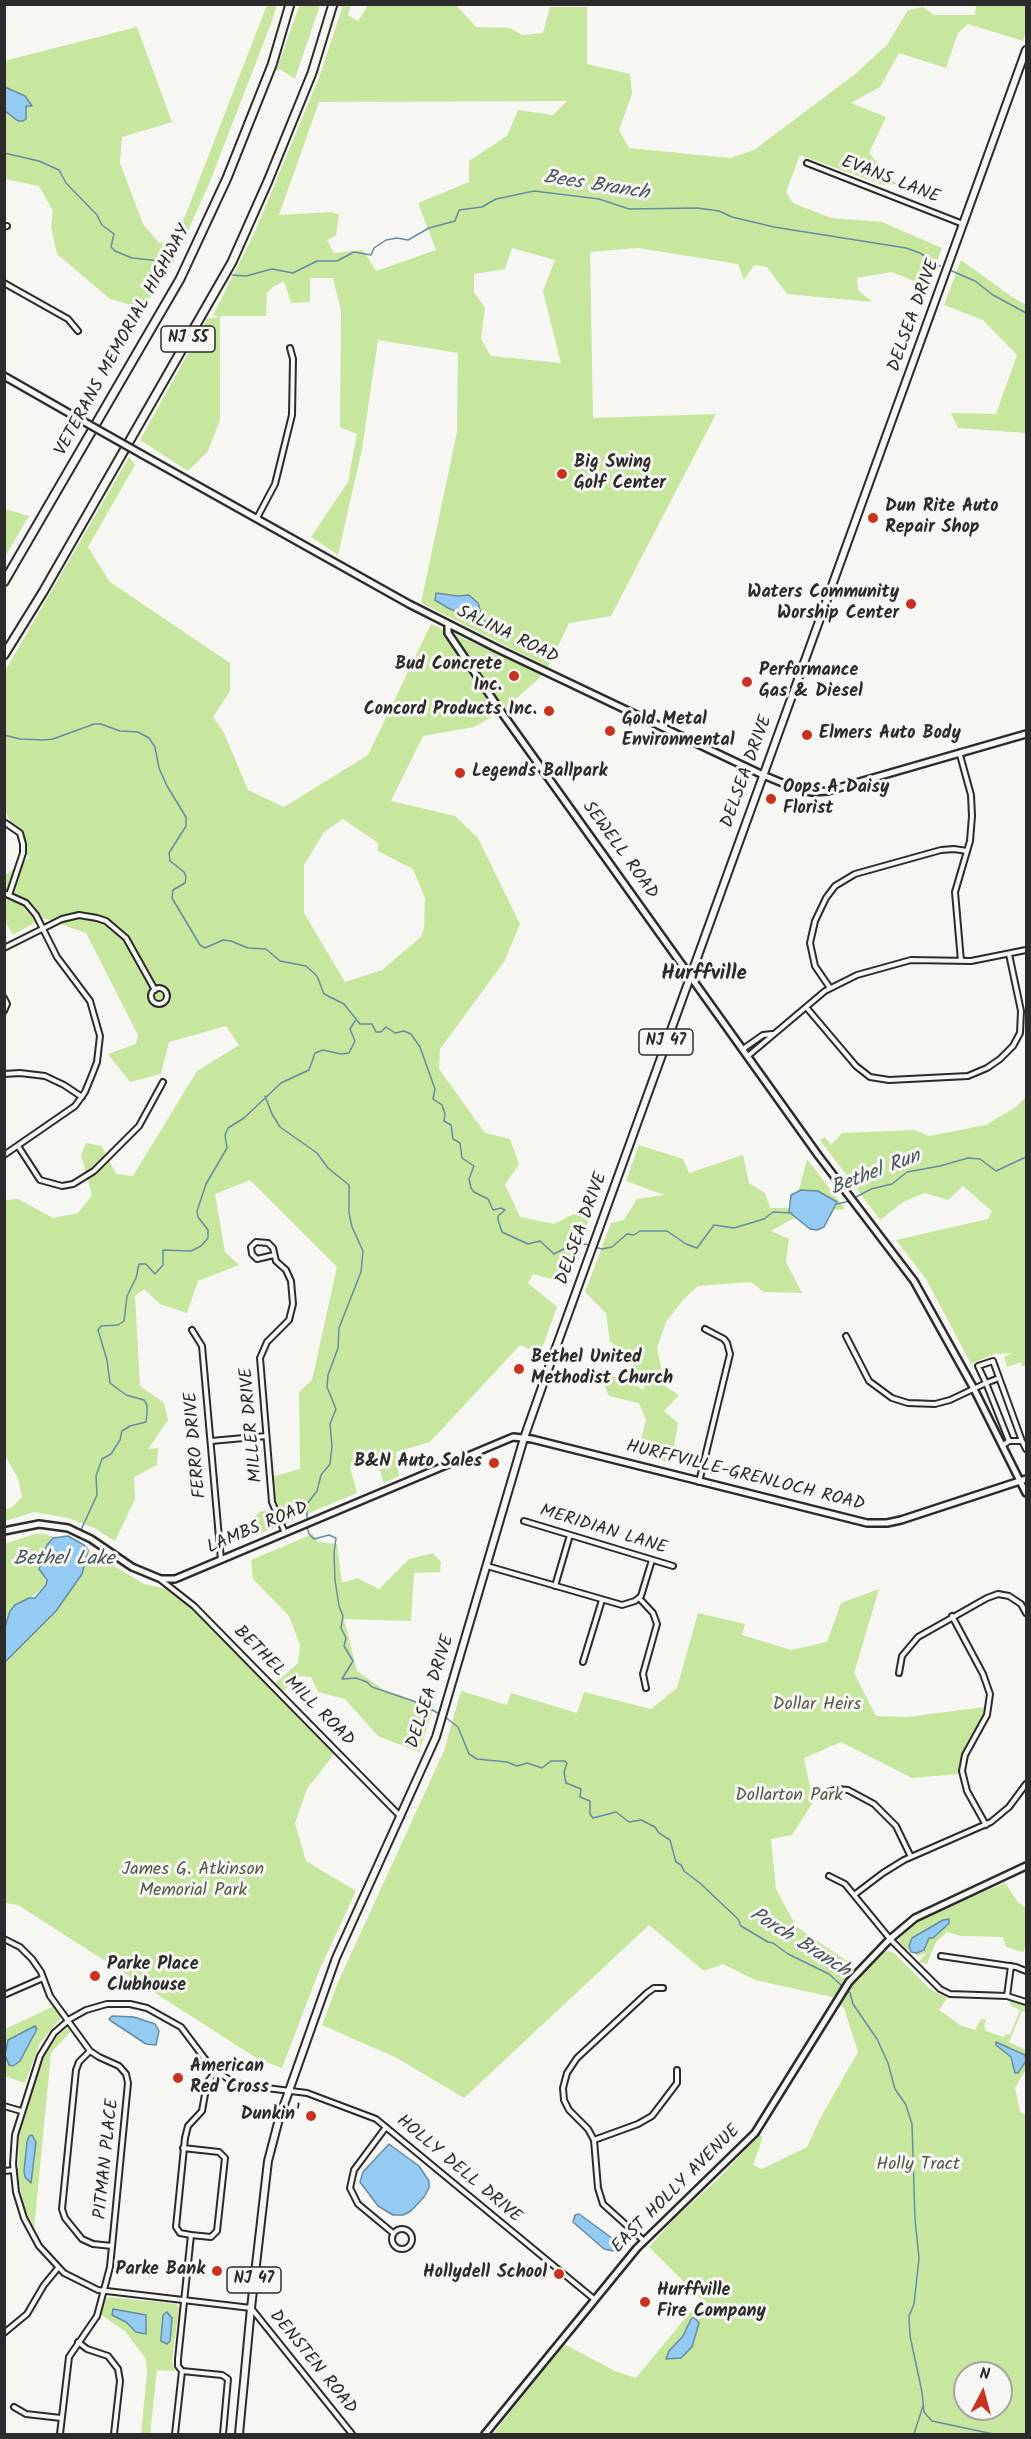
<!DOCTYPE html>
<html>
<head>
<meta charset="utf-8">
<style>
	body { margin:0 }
	#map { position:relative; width:1031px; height:2439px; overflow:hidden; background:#f6f6f2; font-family:Kalam,sans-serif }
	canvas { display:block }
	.frame { position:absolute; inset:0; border:6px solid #2b2b2b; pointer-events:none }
	.north { position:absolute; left:953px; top:2361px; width:60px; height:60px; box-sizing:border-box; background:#f6f6f2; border:2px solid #a5a5a2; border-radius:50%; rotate:6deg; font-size:16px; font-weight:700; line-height:24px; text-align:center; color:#2b2b2b }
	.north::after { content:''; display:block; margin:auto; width:21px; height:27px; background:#c8321e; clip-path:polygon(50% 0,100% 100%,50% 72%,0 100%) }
</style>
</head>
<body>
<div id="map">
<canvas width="1031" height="2439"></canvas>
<div class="frame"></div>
<div class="north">N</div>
</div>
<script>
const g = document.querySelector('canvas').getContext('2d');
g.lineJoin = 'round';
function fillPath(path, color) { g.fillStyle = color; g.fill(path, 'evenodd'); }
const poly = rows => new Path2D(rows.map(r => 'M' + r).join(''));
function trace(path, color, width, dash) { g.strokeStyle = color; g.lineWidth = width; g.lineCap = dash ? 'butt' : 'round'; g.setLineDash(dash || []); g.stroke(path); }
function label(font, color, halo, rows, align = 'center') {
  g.font = font + ' Kalam,sans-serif'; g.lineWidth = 6; g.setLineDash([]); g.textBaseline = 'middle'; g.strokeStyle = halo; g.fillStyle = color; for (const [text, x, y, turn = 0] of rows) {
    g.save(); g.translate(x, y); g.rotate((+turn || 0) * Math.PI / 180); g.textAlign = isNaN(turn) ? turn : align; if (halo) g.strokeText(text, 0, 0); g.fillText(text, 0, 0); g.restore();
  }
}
const green = poly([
	[300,4,320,5,295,79,280,69,276,71],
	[267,5,277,5,272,21,209,184,173,264,143,308,110,299,57,254,51,227,53,211,39,186,5,179,4,61,137,27,172,122,122,137,120,163,143,224,159,243,175,242],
	[343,5,351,5,348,15,358,21,368,5,456,5,476,27,510,28,522,35,543,33,550,7,587,7,587,64,630,74,632,94,619,130,629,148,730,158,754,150,854,75,887,45,908,10,923,7,934,15,975,15,976,5,1026,5,1026,30,1023,41,968,24,958,33,946,68,899,53,880,87,851,103,886,117,869,153,897,184,883,185,800,155,786,192,793,203,831,218,882,222,942,248,928,286,891,272,857,278,858,290,872,302,787,294,767,267,754,265,744,280,738,264,638,248,590,252,593,418,716,414,611,616,569,623,548,667,421,603,457,432,458,353,378,340,362,449,338,555,311,537,348,482,357,434,340,427,341,311,333,278,310,278,310,302,291,303,284,281,273,287,267,293,266,316,220,316,220,420,208,451,188,471,140,440,207,319,218,317,213,315,254,234,320,75],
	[567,101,553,115,518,110,507,136,469,161,469,182,418,203,436,250,376,271,363,250,334,253,327,240,336,236,339,215,332,212,279,215,319,102],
	[512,248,555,260,543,291,561,363,491,356,481,339,485,308,474,292,474,274,505,269],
	[961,260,1012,297,1026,305,1026,433,958,428,951,413,996,414,1017,355,983,320,944,305],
	[129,457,135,465,88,547,110,582,230,663,230,691,213,717,224,733,248,790,284,807,368,755,431,624,544,674,502,711,474,727,423,736,391,801,455,816,478,838,520,924,504,962,440,1049,439,1069,485,1133,510,1139,519,1164,505,1185,520,1217,554,1224,574,1214,589,1219,566,1283,533,1274,528,1283,557,1307,540,1354,520,1345,430,1442,396,1452,399,1476,383,1483,376,1448,358,1454,350,1467,357,1493,249,1538,248,1526,259,1512,275,1509,271,1477,300,1469,299,1392,312,1380,337,1267,250,1180,215,1194,225,1252,239,1265,198,1281,187,1313,160,1304,144,1289,135,1296,140,1386,164,1403,168,1420,148,1449,158,1448,157,1465,134,1477,135,1499,115,1541,94,1528,68,1518,34,1512,5,1521,5,1509,11,1508,22,1497,18,1478,5,1456,5,1200,18,1199,53,1218,78,1213,92,1195,81,1155,86,1143,102,1146,116,1174,133,1176,197,1071,239,1045,226,1026,169,1042,161,1074,130,1082,108,1054,136,1044,138,1035,86,933,43,918,13,935,5,921,4,876,29,858,5,811,5,671],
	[343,819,378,843,378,851,413,869,425,898,424,928,421,937,382,970,345,982,304,913,304,865,324,832],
	[5,509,29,516,5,557,4,509],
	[1026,1097,1026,1365,1022,1366,1021,1362,1007,1367,1004,1357,1013,1353,994,1354,971,1364,926,1279,896,1240,988,1219,992,1211,963,1186,948,1200,924,1193,903,1202,880,1220,820,1140,825,1137,831,1145,842,1133,915,1130,929,1136,986,1125,1016,1107],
	[639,1145,683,1159,689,1173,743,1155,749,1183,765,1193,770,1208,789,1208,799,1190,807,1159,845,1209,834,1210,823,1228,794,1218,771,1231,789,1239,786,1262,802,1293,764,1292,751,1282,698,1286,683,1300,666,1322,657,1348,665,1386,679,1395,664,1411,678,1423,671,1463,637,1455,646,1420,639,1403,609,1396,603,1383,605,1375,630,1380,643,1390,647,1375,633,1370,628,1352,610,1342,606,1313,585,1292,611,1223,624,1220,637,1199,664,1195,626,1181],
	[35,1534,45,1534,60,1539,40,1567,46,1585,10,1615,56,1611,88,1550,144,1584,167,1589,193,1609,272,1686,298,1663,300,1645,289,1616,253,1579,251,1560,313,1534,318,1542,337,1544,342,1583,357,1578,379,1589,409,1559,433,1553,441,1562,440,1572,414,1573,411,1621,344,1619,357,1671,384,1690,434,1707,419,1752,378,1736,345,1699,318,1692,311,1677,300,1676,279,1694,337,1750,307,1789,295,1823,306,1861,356,1891,319,1971,282,2068,258,2059,18,1905,5,1903,4,1544],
	[879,1589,854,1673,876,1716,907,1717,985,1707,984,1714,963,1751,958,1774,912,1778,841,1742,804,1758,813,1802,792,1835,771,1839,776,1889,796,1926,848,1962,843,1972,856,1981,882,1953,888,1951,894,1953,930,1989,947,1998,939,2010,960,2025,975,2030,981,2019,986,2020,984,2026,986,2031,1004,2037,1006,2034,1010,2035,1020,2010,1010,2005,1010,2002,1013,2000,1026,2006,1026,2012,1022,2011,1009,2042,1026,2050,1026,2069,1015,2088,1020,2112,1026,2115,1026,2434,493,2434,564,2344,615,2371,636,2378,701,2299,649,2247,675,2218,719,2178,759,2135,763,2137,753,2165,762,2169,807,2147,822,2115,858,2052,844,2008,832,1997,755,1980,723,1964,704,1971,649,1925,464,2098,397,2058,322,2025,339,1980,444,1751,461,1691,507,1705,511,1693,577,1713,584,1692,651,1709,677,1688,698,1613,745,1624,742,1635,791,1650,827,1642,841,1603],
	[965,2373,1001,2373,1001,2409,965,2409],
	[1005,1883,1018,1902,1026,1908,1026,1945,1023,1952,1006,1947,1003,1937,961,1936,947,1932,936,1942,927,1964,919,1962,926,1953,918,1956,913,1953,921,1953,926,1948,929,1938,944,1928,949,1919,943,1920,913,1938,908,1951,898,1940,912,1925,933,1912],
	[54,2006,60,2015,60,2019,40,2043,25,2083,5,2076,5,2029],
	[67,2028,71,2031,51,2053,34,2229,24,2207,18,2177,19,2134,44,2055,57,2036],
	[110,2297,176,2304,179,2307,172,2361,175,2371,157,2370,150,2434,141,2434,147,2374,146,2359,125,2331,100,2314,104,2300]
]);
const water = poly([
	[5,87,25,96,32,106,26,106,26,119,23,121,18,121,5,111,5,87],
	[436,593,458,596,469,595,478,603,483,620,491,622,497,619,500,626,493,627,448,608,435,600,436,593],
	[801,1190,818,1191,837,1202,824,1227,817,1230,810,1229,789,1212,791,1195,801,1190],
	[68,1536,84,1545,88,1550,82,1574,56,1611,5,1662,5,1627,10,1611,15,1605,29,1598,35,1598,46,1585,47,1580,39,1569,47,1545,53,1538,68,1536],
	[949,1919,949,1923,944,1928,933,1938,929,1938,924,1950,917,1953,911,1952,909,1946,912,1938,943,1920,949,1919],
	[112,2016,134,2017,155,2024,159,2031,156,2045,146,2044,111,2021,109,2019,112,2016],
	[35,2026,37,2029,20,2061,13,2066,9,2065,5,2055,8,2040,35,2026],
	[996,2042,1025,2055,1026,2061,1018,2073,1015,2073,1011,2057,996,2045,996,2042],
	[32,2135,36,2142,31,2183,25,2177,24,2171,27,2142,29,2136,32,2135],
	[389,2144,419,2166,429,2181,429,2188,424,2197,411,2211,403,2215,393,2215,378,2206,360,2182,363,2172,389,2144],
	[579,2214,616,2241,618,2246,616,2249,613,2251,604,2249,573,2222,575,2215,579,2214],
	[113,2309,146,2315,146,2334,136,2332,126,2322,112,2315,113,2309],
	[167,2312,172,2318,170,2341,167,2344,161,2341,161,2338,163,2315,167,2312],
	[694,2317,699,2323,692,2347,681,2358,666,2359,669,2351,683,2336,691,2319,694,2317]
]);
const stream = poly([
	[4,153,39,161,59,170,66,183,97,215,102,225,114,234,111,247,115,251,132,258,170,262],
	[952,271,975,281,993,295,1026,313],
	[232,275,246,276,272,269,293,273,317,261,337,261,354,252,371,255,374,248,386,240,397,238,408,240,429,228,455,221,459,210,482,207,496,199,534,191,599,199,629,209,697,208,719,211,732,217,774,227,906,248,920,253,940,266],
	[4,735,20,739,44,740,53,739,94,724,101,724,120,731,138,732,149,738,155,747,159,768,167,786,186,817,186,826,169,853,170,861,184,872,186,877,185,883,173,890,172,898,200,945,205,948,223,940,231,941,248,948,266,949,280,961,306,966,317,976,324,994,344,1004,360,1024,372,1024,376,1032,381,1032,386,1027,395,1033,404,1031,411,1034,420,1047,435,1089,433,1099,442,1105,445,1114,444,1121,451,1125,453,1139,460,1143,462,1158,474,1166,469,1179,471,1188,474,1192,488,1199,493,1210,501,1208,505,1210,498,1216,498,1220,502,1232,528,1244,540,1241,554,1254,575,1243,591,1245],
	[265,1096,272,1114,280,1127,317,1153,328,1168,349,1185,349,1213,352,1227,363,1251,361,1272,339,1328,338,1348,328,1375,327,1387,336,1409,330,1424,332,1446,330,1464,321,1475,317,1491,307,1504,307,1521],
	[854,1198,871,1189,892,1184,907,1172,940,1166,968,1158,980,1159,996,1171,1026,1157],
	[837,1204,850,1201],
	[595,1247,602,1249,612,1247,627,1234,634,1235,640,1231,667,1231,686,1244,697,1248,714,1225,734,1228,764,1219,773,1212,792,1213],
	[307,1526,309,1534,314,1539,329,1535,336,1538,334,1553,335,1580,339,1606,343,1616,341,1628,346,1638,344,1646,353,1661,342,1679,356,1678,367,1682,372,1687,422,1704,441,1715],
	[81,1530,97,1495,96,1476,102,1459,111,1454,120,1440,122,1431,130,1426,146,1422,147,1413,147,1405,144,1400,126,1395,110,1383,107,1360,98,1330,101,1326,118,1325,124,1321,127,1296,136,1278,139,1264,146,1264,155,1274,163,1265,163,1250,191,1251,201,1246,208,1238,208,1230,198,1217,197,1211,206,1184,227,1148,225,1135,228,1128,244,1118,281,1083,309,1070,315,1053,323,1050,341,1054,349,1053,355,1041,350,1029,355,1021],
	[445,1717,458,1727,469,1754,477,1759,507,1762,517,1766,527,1763,542,1768,551,1761,565,1761,567,1763,564,1772,566,1783,581,1789,580,1797,590,1801,590,1814,593,1818,616,1812,629,1822,641,1820,655,1827,659,1833,670,1840,676,1862,681,1865,684,1871,701,1884,738,1919,741,1926,768,1942,773,1943,788,1954,829,1974,850,1993,853,2004,877,2039,888,2063,895,2089,906,2105,912,2124,915,2219,919,2258,914,2304,909,2316,910,2336,922,2392,924,2412,932,2421,993,2434],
	[914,2434,923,2406]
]);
const street = poly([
	[807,163,963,224],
	[4,227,7,226],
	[4,283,68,319,78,331],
	[257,518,275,484,292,415,293,359,290,348],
	[960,755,971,795,972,816,970,841,955,892,961,961],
	[4,822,20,833,23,844,23,853,9,895],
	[4,893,26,903,36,915,57,957,90,1001,100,1036,97,1062,92,1075,85,1092,75,1106,4,1155],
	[4,948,62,919,79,915,97,918,106,921,126,938,155,990],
	[830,988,815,966,810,943,815,921,826,898,835,886,855,874,941,850,954,849,967,851],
	'151 996a8 8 0 1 1 16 0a8 8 0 1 1-16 0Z',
	[4,998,7,1004,4,1011],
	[806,1007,856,1066,870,1077,889,1080,968,1076,987,1068,1000,1059,1013,1046,1020,1033,1021,1011,1009,954],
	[743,1049,763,1035,772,1034],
	[748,1056,825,991,857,975,911,960,971,961,1026,950],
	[4,1074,20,1073,45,1076,64,1085,82,1097],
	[18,1146,40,1180,62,1186,73,1184,94,1171,139,1126,163,1082],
	[274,1255,257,1259,252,1254,251,1247,256,1242,268,1243,273,1248,276,1261,286,1270,291,1281,293,1304,289,1320,267,1342,260,1358,272,1502,285,1533],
	[192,1330,202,1346,221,1560],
	[846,1336,869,1381,892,1398,908,1403,935,1404,950,1400,986,1383,978,1366,993,1361,1022,1441,1026,1449],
	[999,1378,986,1383,1009,1441,1002,1446],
	[211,1441,266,1436],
	[1009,1441,1022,1441],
	[699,1482,730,1354,727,1343,724,1339,705,1329],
	[524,1521,673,1566],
	[487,1566,622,1605,635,1601,641,1596,652,1560],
	[161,1580,194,1606,401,1817],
	[555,1586,570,1535],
	[639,1598,653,1613,657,1624,643,1674,646,1688],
	[952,1616,983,1674,990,1694,987,1715,965,1755,962,1771,967,1791,986,1825],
	[583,1662,602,1600],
	[899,1673,902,1656,918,1637,987,1598,998,1594,1009,1596,1021,1604,1026,1613],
	[824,1793,838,1789,848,1790,874,1804,896,1826,911,1857],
	[829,1876,845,1884,890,1939,940,1989,950,1994,1007,1996,1026,2002],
	[854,1895,883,1873,904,1860,991,1822,1009,1807,1026,1784],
	[4,1939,20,1947,32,1959,41,1972,50,1996,90,2051,99,2057,119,2066,126,2074,128,2083,110,2267,97,2316,69,2357,60,2434],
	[941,1956,1016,1967,1026,1971],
	[4,1995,43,1978],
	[1007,1996,1011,1966],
	[90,2051,79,2062,76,2070,62,2209,65,2218,82,2239,93,2244,112,2246],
	[4,2106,21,2111],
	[386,2127,354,2170,350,2188,358,2204,393,2233],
	[594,2140,638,2124,652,2116,677,2083,677,2070],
	[183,2148,219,2152,225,2158,217,2231,211,2237,191,2235],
	[4,2171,14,2170],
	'392 2239a10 10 0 1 1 20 0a10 10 0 1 1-20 0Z',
	[644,2241,603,2204,598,2188,594,2140,588,2129,569,2110,564,2100,563,2088,567,2073,577,2058,647,1993,654,1988,663,1988],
	[4,2333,27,2314,44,2285,58,2268],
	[78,2342,87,2349,108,2356,118,2369,120,2381,114,2434],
	[182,2371,222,2375,228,2379,223,2434],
	[14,2407,26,2414,61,2418],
	[175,2434,182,2371,178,2366,178,2359,191,2235,180,2233,176,2227,185,2138,188,2126,202,2111,207,2083,216,2071],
	[352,2434,251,2308,98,2290,64,2273,39,2246,24,2218,16,2192,13,2164,15,2135,40,2056,54,2033,70,2019,86,2010,107,2004,130,2004,147,2008,181,2027,211,2067,231,2081,250,2086,307,2093,376,2119,594,2299]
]);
const secondary = poly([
	[4,376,81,420],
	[143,455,409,604,498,649,763,775,797,789,812,792,828,791,1026,734],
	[448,624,448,633,502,713,818,1155,914,1281,973,1387,1026,1493],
	[4,1531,39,1524,68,1528,91,1539,132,1567,161,1579,175,1579,513,1437,532,1439,867,1523,887,1523,901,1520,1026,1479],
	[485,2434,637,2248,755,2133,849,1982,890,1939,915,1918,1026,1866]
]);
const primary = poly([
	[239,2434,251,2308,268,2161,279,2119,336,1958,436,1737,524,1438,554,1353,1026,50]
]);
const highway = poly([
	[4,582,180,279,227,178,272,65,290,4],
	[4,655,43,592,232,262,268,181,312,73,333,4]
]);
const secondaryBridge = poly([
	[81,420,143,455]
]);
const markers = [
	[562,474,6,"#c8321e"],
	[873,518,6,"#c8321e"],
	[911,604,6,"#c8321e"],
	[514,676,6,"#c8321e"],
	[747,682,6,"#c8321e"],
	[549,711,6,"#c8321e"],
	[610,731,6,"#c8321e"],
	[807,735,6,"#c8321e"],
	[460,773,6,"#c8321e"],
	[771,799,6,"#c8321e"],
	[519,1369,6,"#c8321e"],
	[494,1463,6,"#c8321e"],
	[95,1976,6,"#c8321e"],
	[178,2078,6,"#c8321e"],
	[311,2116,6,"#c8321e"],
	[217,2271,6,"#c8321e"],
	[559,2274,6,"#c8321e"],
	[645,2302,6,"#c8321e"]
];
const shields = [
	[188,339,54],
	[666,1042,54],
	[254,2280,54]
];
const shieldNames = [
	["NJ 55",188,339],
	["NJ 47",666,1042],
	["NJ 47",254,2280]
];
const streetNames = [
	["EVANS LANE",890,181,21],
	["DELSEA DRIVE",915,316,-70],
	["VETERANS MEMORIAL HIGHWAY",124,341,-61],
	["SALINA ROAD",507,636,26],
	["DELSEA DRIVE",748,772,-70],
	["SEWELL ROAD",619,851,54],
	["DELSEA DRIVE",583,1229,-70],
	["MILLER DRIVE",253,1425,-95],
	["FERRO DRIVE",197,1445,-95],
	["HURFFVILLE-GRENLOCH ROAD",745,1477,14],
	["LAMBS ROAD",258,1529,-23],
	["MERIDIAN LANE",603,1531,17],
	["BETHEL MILL ROAD",293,1687,45],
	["DELSEA DRIVE",432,1692,-72],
	["PITMAN PLACE",108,2159,-84],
	["HOLLY DELL DRIVE",458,2170,40],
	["EAST HOLLY AVENUE",677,2190,-45],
	["DENSTEN ROAD",312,2363,51]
];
const poiNames = [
	["Big Swing",574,464],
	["Golf Center",574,485],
	["Dun Rite Auto",885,508],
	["Repair Shop",885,529],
	["Waters Community",899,594,"right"],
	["Worship Center",899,615,"right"],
	["Bud Concrete",502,666,"right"],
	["Inc.",502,687,"right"],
	["Performance",759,672],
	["Gas & Diesel",759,693],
	["Concord Products Inc.",537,711,"right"],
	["Gold Metal",622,721],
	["Environmental",622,742],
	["Elmers Auto Body",819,735],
	["Legends Ballpark",472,773],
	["Oops A Daisy",783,789],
	["Florist",783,810],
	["Bethel United",531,1359],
	["Methodist Church",531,1380],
	["B&N Auto Sales",482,1463,"right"],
	["Parke Place",107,1966],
	["Clubhouse",107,1987],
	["American",190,2068],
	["Red Cross",190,2089],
	["Dunkin'",299,2116,"right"],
	["Parke Bank",205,2271,"right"],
	["Hollydell School",547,2274,"right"],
	["Hurffville",657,2292],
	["Fire Company",657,2313]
];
const parkNames = [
	["Dollar Heirs",817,1706],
	["Dollarton Park",789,1797],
	["James G. Atkinson",193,1871],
	["Memorial Park",193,1892],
	["Holly Tract",918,2166]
];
const waterNames = [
	["Bees Branch",596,187,9],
	["Bethel Run",876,1174,-21],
	["Bethel Lake",64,1561],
	["Porch Branch",799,1944,32]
];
const quarterNames = [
	["Hurffville",704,975]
];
fillPath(green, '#c7e79f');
fillPath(water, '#93cbf2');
trace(water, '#698ba2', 1.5);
trace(stream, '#698ba2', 1.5);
trace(street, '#2b2b2b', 8);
trace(secondary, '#2b2b2b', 10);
trace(primary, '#2b2b2b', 10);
trace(highway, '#2b2b2b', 11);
trace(street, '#f6f6f2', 4);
trace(secondary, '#f6f6f2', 5);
trace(primary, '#f6f6f2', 6);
trace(highway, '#f6f6f2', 7);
trace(secondaryBridge, '#2b2b2b', 10, []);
trace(secondaryBridge, '#f6f6f2', 5);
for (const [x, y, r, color] of markers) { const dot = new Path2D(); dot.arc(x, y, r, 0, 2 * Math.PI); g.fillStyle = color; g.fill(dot); trace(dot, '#f6f6f2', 2); }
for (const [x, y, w] of shields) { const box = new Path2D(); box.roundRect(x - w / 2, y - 13, w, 26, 4.5); g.fillStyle = '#f6f6f2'; g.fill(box); trace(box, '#2b2b2b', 1.5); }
label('bold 16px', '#2b2b2b', null, shieldNames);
label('18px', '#2b2b2b', '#f6f6f2', streetNames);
label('bold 18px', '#2b2b2b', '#f6f6f2', poiNames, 'left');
label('18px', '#525a48', '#f6f6f2', parkNames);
label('italic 20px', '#45535d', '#f6f6f2', waterNames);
label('bold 21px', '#2b2b2b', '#f6f6f2', quarterNames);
</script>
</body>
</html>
